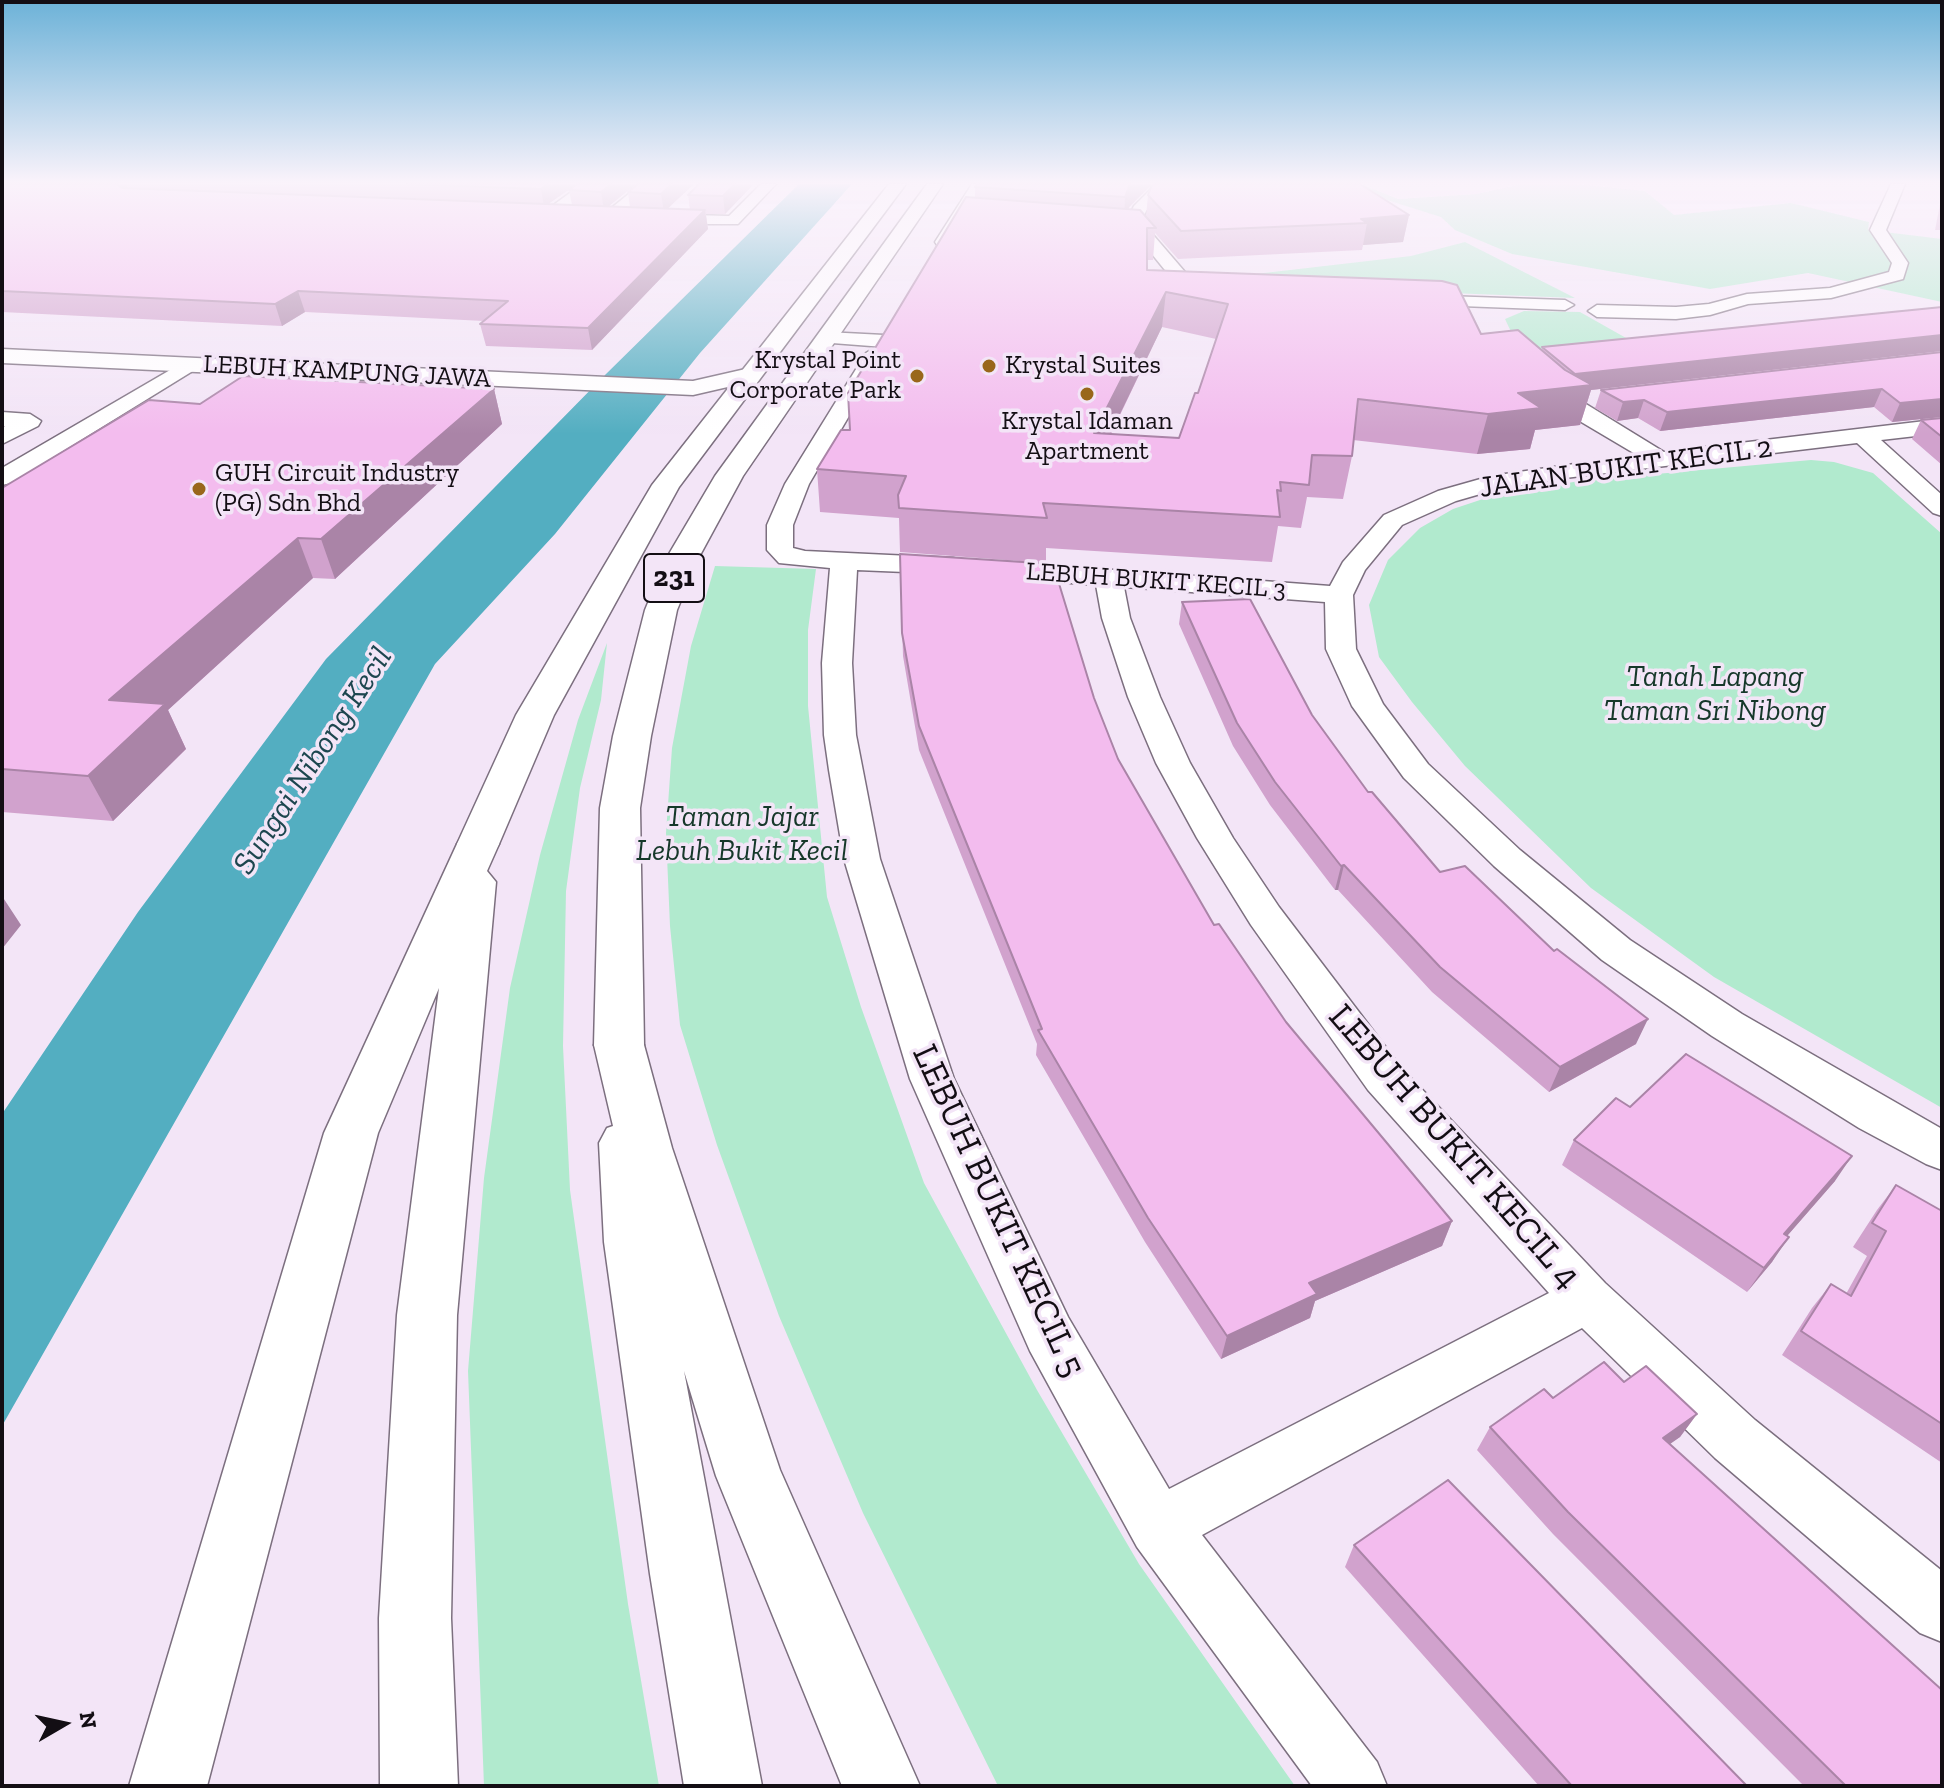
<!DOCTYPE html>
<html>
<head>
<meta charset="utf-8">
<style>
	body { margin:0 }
	#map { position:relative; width:1944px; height:1788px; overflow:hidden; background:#f3e5f7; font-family:"Zilla Slab",serif }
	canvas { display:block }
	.frame { position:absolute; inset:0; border:4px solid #130e14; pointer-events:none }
	.north { position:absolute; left:24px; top:1684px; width:80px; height:80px; -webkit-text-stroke:6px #f3e5f7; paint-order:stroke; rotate:81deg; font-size:22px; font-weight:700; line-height:32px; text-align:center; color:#130e14 }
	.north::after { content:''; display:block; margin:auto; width:28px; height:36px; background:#130e14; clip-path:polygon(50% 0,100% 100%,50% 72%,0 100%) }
</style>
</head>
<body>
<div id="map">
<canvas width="1944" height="1788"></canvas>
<div class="frame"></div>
<div class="north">N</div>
</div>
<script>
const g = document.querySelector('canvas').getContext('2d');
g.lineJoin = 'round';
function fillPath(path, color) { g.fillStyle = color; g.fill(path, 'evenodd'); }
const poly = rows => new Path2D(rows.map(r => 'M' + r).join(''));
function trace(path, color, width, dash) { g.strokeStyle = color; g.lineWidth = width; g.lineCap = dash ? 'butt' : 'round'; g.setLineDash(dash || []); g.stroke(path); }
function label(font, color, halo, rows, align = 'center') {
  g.font = font + ' "Zilla Slab",serif'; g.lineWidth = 7; g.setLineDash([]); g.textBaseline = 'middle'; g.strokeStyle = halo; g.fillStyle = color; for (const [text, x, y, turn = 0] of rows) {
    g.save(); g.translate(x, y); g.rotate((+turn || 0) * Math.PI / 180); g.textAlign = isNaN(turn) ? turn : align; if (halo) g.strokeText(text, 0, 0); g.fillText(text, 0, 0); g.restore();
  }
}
const green = poly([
	[1336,184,1361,184,1398,199,1477,194,1521,184,1575,184,1645,191,1674,215,1791,203,1869,222,1868,230,1942,239,1942,302,1808,273,1710,289,1512,254,1455,230,1441,217],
	[1465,242,1575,298,1252,285,1212,279,1411,256],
	[1524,311,1580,312,1635,343,1521,353,1505,319],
	[1811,460,1834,462,1873,473,1942,534,1942,1108,1714,977,1591,888,1465,766,1412,702,1379,657,1369,605,1388,560,1420,528,1453,509,1489,497,1579,481],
	[715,566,816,569,808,630,808,706,827,897,861,1007,924,1183,1037,1390,1139,1564,1295,1786,998,1786,863,1513,779,1316,717,1145,680,1025,670,926,666,833,672,748,691,646],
	[607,643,601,700,580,788,566,891,563,1046,570,1190,628,1604,659,1786,484,1786,468,1371,484,1178,510,988,540,855,578,720]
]);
const water = poly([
	[799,184,852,184,700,353,555,534,435,664,2,1426,2,1114,138,912,326,659,606,374]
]);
const minor = poly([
	[582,184,598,184,554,218,544,218,544,212,582,184],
	[641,184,657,184,614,220,604,220,604,214,641,184],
	[761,184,776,184,738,224,656,224,648,219,656,214,729,216,761,184],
	[972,184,986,184,949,245,937,245,935,242,972,184],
	[1164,184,1185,184,1161,195,1146,211,1142,222,1185,272,1203,281,1228,287,1231,291,1228,295,1222,296,1191,289,1173,280,1126,222,1134,206,1151,189,1164,184],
	[1891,184,1905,184,1886,230,1908,263,1903,279,1831,298,1748,304,1710,315,1676,319,1597,317,1588,311,1597,305,1676,307,1709,304,1747,294,1830,288,1889,272,1892,263,1870,230,1891,184],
	[1415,295,1565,300,1574,305,1565,310,1409,304,1406,300,1409,296,1415,295],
	[826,332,884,335,894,341,884,347,819,342,816,338,826,332],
	[876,347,886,353,809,484,793,525,793,548,805,551,953,558,963,560,967,566,963,572,953,574,857,570,852,663,856,735,880,859,954,1079,1068,1317,1169,1489,1549,1293,1368,1090,1251,925,1197,838,1156,763,1128,697,1102,618,1096,585,1007,578,997,576,993,570,997,564,1007,562,1330,586,1343,562,1384,515,1438,491,1491,476,1637,455,1556,407,1532,383,1542,377,1664,452,1942,419,1942,433,1881,440,1942,495,1942,516,1933,513,1857,443,1565,478,1494,490,1456,501,1402,525,1365,570,1353,595,1356,649,1383,704,1428,764,1520,850,1630,940,1742,1014,1942,1129,1942,1170,1926,1164,1859,1128,1712,1036,1602,960,1494,866,1404,778,1352,706,1326,649,1325,602,1124,587,1130,618,1160,697,1190,763,1233,838,1279,907,1400,1066,1605,1283,1755,1420,1942,1571,1942,1642,1920,1633,1715,1458,1582,1328,1202,1535,1377,1762,1387,1786,1312,1786,1137,1547,1030,1351,910,1079,844,859,829,770,824,735,822,663,830,568,779,563,767,550,767,525,785,484,866,353,876,347],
	[189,359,199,365,196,369,11,483,2,485,2,468,189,359],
	[2,412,30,414,41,421,38,426,2,444,2,428,5,426,2,426,2,412]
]);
const tertiary = poly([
	[2,349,693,381,750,368,758,370,762,375,758,380,693,395,2,363,2,349]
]);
const primary = poly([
	[889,184,906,184,679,487,554,715,499,844,493,853,478,857,463,853,457,844,516,715,652,485,889,184],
	[927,184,943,184,743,476,698,559,677,610,651,736,640,808,644,1045,637,1058,619,1064,601,1058,594,1045,600,808,613,736,645,610,666,559,715,476,927,184]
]);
const trunk = poly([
	[478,831,493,835,499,844,487,871,496,882,457,1315,451,1618,458,1786,380,1786,379,1618,397,1315,439,988,378,1133,207,1786,129,1786,324,1133,457,844,463,835,478,831],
	[619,1026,637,1032,644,1045,672,1148,780,1470,920,1786,842,1786,716,1476,684,1371,762,1786,684,1786,650,1574,604,1242,599,1143,607,1128,613,1126,594,1045,601,1032,619,1026]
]);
const wall = poly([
	[2,184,577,184,548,204,572,205,569,190,636,184,608,207,630,207,628,192,694,184,667,209,690,210,688,195,754,184,725,214,706,214,708,229,592,350,486,346,480,324,484,321,305,312,282,326,2,312],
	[1360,184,1409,215,1403,242,1363,245,1362,250,1178,259,1155,233,1153,260,1147,260,1147,270,1481,334,1542,350,1542,347,1942,307,1942,351,1591,390,1580,425,1535,430,1530,449,1477,454,1353,440,1352,456,1343,499,1307,497,1301,528,1278,526,1272,562,1046,548,1046,563,900,552,899,518,820,512,817,469,850,430,975,197,975,187],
	[1152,186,1148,195,1146,216,1128,209,1149,187],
	[1162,327,1216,339,1198,393,1179,438,1111,434],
	[1942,194,1942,230,1935,230],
	[1942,352,1942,417,1892,422,1874,407,1660,431,1638,418,1617,421,1595,408,1601,390],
	[494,389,502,424,335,579,313,578,168,710,186,749,113,821,2,812,2,488],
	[1942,418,1942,465,1912,439,1921,420],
	[900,554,1094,698,1118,759,1214,925,1286,1022,1452,1221,1442,1246,1315,1301,1310,1318,1221,1359,1145,1242,1036,1055,1037,1044,919,750,903,656],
	[1182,602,1312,715,1368,792,1440,872,1636,1044,1549,1092,1432,992,1338,890,1335,890,1270,805,1233,746,1179,624],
	[1630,1107,1835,1181,1787,1236,1772,1262,1747,1292,1562,1165,1574,1140],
	[1896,1185,1942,1211,1942,1463,1782,1355,1812,1308,1831,1284,1846,1294,1867,1256,1853,1247,1877,1210],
	[1624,1382,1697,1414,1680,1437,1669,1444,1942,1786,1804,1786,1553,1534,1477,1450,1490,1427,1553,1398],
	[1354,1545,1747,1786,1539,1786,1345,1567]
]);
const shadedWall = poly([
	[114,184,126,184,129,192],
	[547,184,577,184,544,207,541,189],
	[611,184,636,184,604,210,601,192],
	[672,184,694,184,664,212,661,194],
	[735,184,754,184,725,214,723,196],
	[1130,184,1156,184,1149,187,1129,207,1124,224,1125,197],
	[705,210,708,229,592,350,588,328],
	[1409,215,1403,242,1363,245,1367,223,1361,219],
	[298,291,305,312,282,326,275,304],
	[1166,292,1162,327,1091,474,1094,433],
	[1942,335,1942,351,1591,390,1580,425,1535,430,1530,449,1477,454,1488,414,1518,393,1571,387,1575,374],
	[494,389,502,424,335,579,321,539],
	[1882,389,1874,407,1660,431,1667,412],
	[1942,399,1942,417,1892,422,1900,403],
	[1644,400,1638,418,1617,421,1623,402],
	[298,538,313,578,168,710,186,749,113,821,88,776,109,700],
	[1344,865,1338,890,1335,890,1341,866],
	[2,896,21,925,2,949],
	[1648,1019,1636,1044,1549,1092,1560,1067],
	[1852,1156,1835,1181,1767,1259,1784,1234],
	[1452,1221,1442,1246,1315,1301,1310,1318,1221,1359,1227,1336,1309,1283],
	[1789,1237,1772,1262,1747,1292,1764,1268],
	[1697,1414,1680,1437,1646,1461,1663,1438]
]);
const building = poly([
	[2,184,117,184,122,188,705,210,588,328,480,324,508,301,298,291,275,304,2,291,2,184],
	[407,184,547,184,541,189,407,184],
	[577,184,611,184,601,192,569,190,577,184],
	[638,184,672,184,661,194,628,192,638,184],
	[699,184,735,184,723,196,688,195,699,184],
	[976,184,1130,184,1125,197,975,187,976,184],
	[1153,184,1360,184,1409,215,1361,219,1367,223,1181,231,1148,195,1151,187,1153,184],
	[966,197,1140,210,1156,228,1147,228,1147,270,1442,281,1457,285,1481,334,1518,330,1565,370,1592,385,1518,393,1541,408,1488,414,1358,399,1352,456,1312,455,1309,485,1280,482,1281,491,1277,490,1280,517,1043,503,1047,518,899,508,898,495,906,476,817,469,841,430,850,430,848,393,966,197],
	[1166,292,1228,304,1198,393,1195,393,1179,438,1094,433,1166,292],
	[1942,307,1942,335,1575,374,1542,347,1942,307],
	[1942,352,1942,399,1900,403,1882,389,1667,412,1644,400,1623,402,1601,390,1942,352],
	[243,376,494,389,321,539,298,538,109,700,165,704,88,776,2,769,2,488,149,400,200,404,243,376],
	[1942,418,1942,437,1921,420,1942,418],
	[900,554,1053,564,1094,698,1118,759,1214,925,1219,924,1286,1022,1452,1221,1309,1283,1317,1294,1227,1336,1148,1218,1038,1030,1042,1029,919,726,902,633,900,554],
	[1250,599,1312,715,1368,792,1372,792,1440,872,1465,866,1554,951,1557,949,1648,1019,1560,1067,1440,967,1344,865,1341,866,1275,782,1237,723,1182,602,1250,599],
	[1686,1054,1852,1156,1784,1234,1789,1237,1764,1268,1574,1140,1616,1098,1630,1107,1686,1054],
	[1896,1185,1942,1211,1942,1424,1801,1331,1831,1284,1851,1296,1886,1231,1872,1223,1896,1185],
	[1604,1362,1624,1382,1646,1366,1697,1414,1663,1438,1942,1690,1942,1786,1846,1786,1568,1512,1490,1427,1544,1389,1553,1398,1604,1362],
	[1448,1480,1747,1786,1572,1786,1354,1545,1448,1480]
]);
const markers = [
	[989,366,8,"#99671b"],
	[917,376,8,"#99671b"],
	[1087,394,8,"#99671b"],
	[199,489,8,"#99671b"]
];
const farPoinames = [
	["Krystal Point",901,361,"right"],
	["Corporate Park",901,391,"right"],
	["Krystal Suites",1005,366],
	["Krystal Idaman",1087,422,"center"],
	["Apartment",1087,452,"center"],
	["GUH Circuit Industry",215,474],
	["(PG) Sdn Bhd",215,504]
];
const farStreetnames = [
	["LEBUH KAMPUNG JAWA",347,372,3],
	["LEBUH BUKIT KECIL 3",1156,581,4]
];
const shields = [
	[674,578,60]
];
const shieldNames = [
	["231",674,578]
];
const streetNames = [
	["JALAN BUKIT KECIL 2",1626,468,-8]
];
const parkNames = [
	["Tanah Lapang",1715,677],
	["Taman Sri Nibong",1715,711],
	["Taman Jajar",742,817],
	["Lebuh Bukit Kecil",742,851]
];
const waterNames = [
	["Sungai Nibong Kecil",313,761,-57]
];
const nearStreetnames = [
	["LEBUH BUKIT KECIL 4",1454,1147,49],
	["LEBUH BUKIT KECIL 5",998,1211,65]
];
fillPath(green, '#b1eace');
fillPath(water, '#53aec1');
trace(minor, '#7c6f7f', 3);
trace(tertiary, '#7c6f7f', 3);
trace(primary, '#7c6f7f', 3);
trace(trunk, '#7c6f7f', 3);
fillPath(minor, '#fff');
fillPath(tertiary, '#fff');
fillPath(primary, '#fff');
fillPath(trunk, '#fff');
fillPath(wall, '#d1a2cd');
fillPath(shadedWall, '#aa84a7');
fillPath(building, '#f3bcee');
trace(building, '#aa84a7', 2);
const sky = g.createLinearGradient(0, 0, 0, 434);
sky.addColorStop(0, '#6cb2d8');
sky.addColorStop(0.42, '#faf3fb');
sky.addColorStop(1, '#faf3fb00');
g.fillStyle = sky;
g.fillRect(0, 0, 1944, 434);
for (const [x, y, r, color] of markers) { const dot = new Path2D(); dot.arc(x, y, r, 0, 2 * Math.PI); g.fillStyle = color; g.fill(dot); trace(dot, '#f3e5f7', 3); }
label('26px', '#130e14', '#f3e5f7', farPoinames, 'left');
label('26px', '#130e14', '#f3e5f7', farStreetnames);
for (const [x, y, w] of shields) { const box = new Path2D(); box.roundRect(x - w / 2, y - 24, w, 48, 6); g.fillStyle = '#f3e5f7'; g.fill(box); trace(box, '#130e14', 2); }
label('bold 28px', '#130e14', null, shieldNames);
label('30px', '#130e14', '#f3e5f7', streetNames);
label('italic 30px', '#16382a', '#f3e5f7', parkNames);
label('italic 32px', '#1d464f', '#f3e5f7', waterNames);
label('36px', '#130e14', '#f3e5f7', nearStreetnames);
</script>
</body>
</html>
